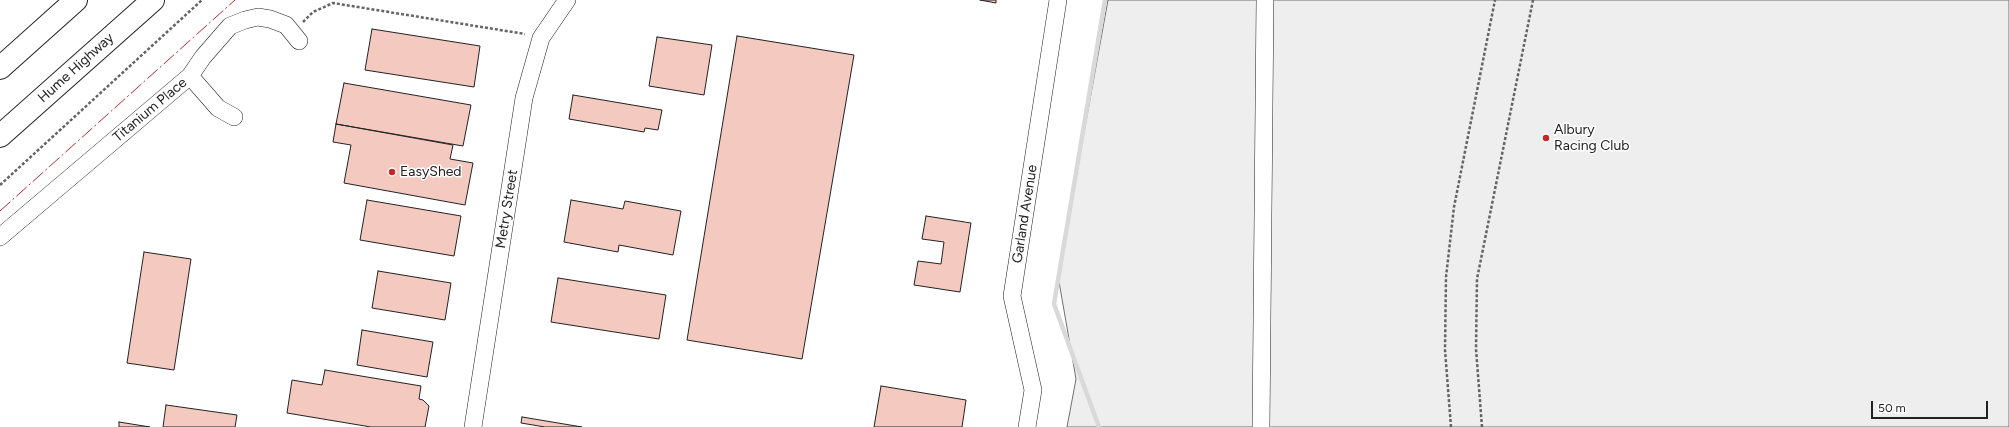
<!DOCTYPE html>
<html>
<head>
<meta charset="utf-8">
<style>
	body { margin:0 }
	#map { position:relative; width:2009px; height:427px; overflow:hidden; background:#fff; font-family:Figtree,sans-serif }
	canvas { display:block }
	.scale { position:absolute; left:1871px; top:401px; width:117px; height:18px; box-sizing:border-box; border:2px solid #222; border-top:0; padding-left:5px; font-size:12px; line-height:14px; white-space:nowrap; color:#222; -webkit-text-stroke:3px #fff; paint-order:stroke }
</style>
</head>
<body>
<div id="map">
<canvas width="2009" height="427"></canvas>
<div class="scale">50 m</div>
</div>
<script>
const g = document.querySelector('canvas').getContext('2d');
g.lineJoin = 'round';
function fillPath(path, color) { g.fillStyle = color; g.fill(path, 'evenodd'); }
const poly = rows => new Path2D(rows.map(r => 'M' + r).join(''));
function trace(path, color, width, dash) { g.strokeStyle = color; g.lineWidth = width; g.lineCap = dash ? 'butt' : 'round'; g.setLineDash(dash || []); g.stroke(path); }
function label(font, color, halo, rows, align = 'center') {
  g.font = font + ' Figtree,sans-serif'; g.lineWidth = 3; g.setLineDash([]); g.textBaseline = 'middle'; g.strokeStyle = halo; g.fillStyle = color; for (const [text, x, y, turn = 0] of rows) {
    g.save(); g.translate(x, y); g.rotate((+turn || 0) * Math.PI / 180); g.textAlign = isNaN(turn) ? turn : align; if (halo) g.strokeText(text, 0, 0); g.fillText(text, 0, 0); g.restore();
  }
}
const green = poly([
	[1108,0,2009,0,2009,427,1067,427,1076,379,1058,276,1108,0]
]);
const stream = poly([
	[1099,427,1054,304,1105,0]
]);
const building = poly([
	[980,0,996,0,996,3,980,0],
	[372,29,480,46,474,87,365,70,372,29],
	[737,36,854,55,802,359,687,340,737,36],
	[657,37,712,45,704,95,649,86,657,37],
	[344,83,471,105,463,146,336,124,344,83],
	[573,95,662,110,658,130,645,128,644,132,569,119,573,95],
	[336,124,453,145,450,159,473,163,465,205,344,183,351,145,333,142,336,124],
	[367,200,461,216,454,256,360,240,367,200],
	[571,200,623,209,625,201,681,211,673,255,619,245,618,252,564,242,571,200],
	[926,216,971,223,960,292,914,285,918,261,941,264,944,242,922,239,926,216],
	[144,252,191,259,174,370,127,363,144,252],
	[378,271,451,283,445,320,372,308,378,271],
	[558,278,666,295,659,339,551,322,558,278],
	[362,330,433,342,427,377,357,365,362,330],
	[325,370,421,386,419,399,423,400,429,406,425,427,371,427,287,413,292,380,322,385,325,370],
	[881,386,966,400,962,427,874,427,881,386],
	[166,405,237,415,235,427,163,427,166,405],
	[522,417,582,427,545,427,521,423,522,417],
	[119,422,150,427,119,427,119,422]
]);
const path = poly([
	[303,22,313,12,333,3,525,34],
	[0,185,202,0],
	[1451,427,1445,350,1446,277,1454,207,1495,0],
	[1482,427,1476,349,1477,279,1533,0]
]);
const minor = poly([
	[190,76,218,108,234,117],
	[0,237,190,76,203,57,230,26,245,20,258,17,270,19,286,25,299,41],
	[473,427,524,98,541,38,567,0],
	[1027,427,1033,390,1012,296,1058,0],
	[1261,427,1265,0]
]);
const highway = poly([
	[0,68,76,0],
	[0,136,153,0]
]);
const power = poly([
	[0,211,235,0]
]);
const markers = [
	[1546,138,4,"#c62828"],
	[392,172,4,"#c62828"]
];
const streetNames = [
	["Hume Highway",76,68,-42],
	["Titanium Place",150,110,-40],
	["Metry Street",507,209,-81],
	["Garland Avenue",1025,214,-81]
];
const poiNames = [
	["Albury",1554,130],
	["Racing Club",1554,146],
	["EasyShed",400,172]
];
fillPath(green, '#eee');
trace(green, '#6f6f6f', 1);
trace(stream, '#d9d9d9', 4.5);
fillPath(building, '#f3c9c0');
trace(building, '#222', 1);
trace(minor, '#222', 18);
trace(highway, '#222', 24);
trace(path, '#646464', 2.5, [3, 2]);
trace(minor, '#fff', 17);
trace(highway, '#fff', 22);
trace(power, '#c62828', 1, [14, 3, 2, 3]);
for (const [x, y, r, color] of markers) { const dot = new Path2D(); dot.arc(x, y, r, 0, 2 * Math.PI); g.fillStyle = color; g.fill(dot); trace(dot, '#fff', 1.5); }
label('14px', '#222', '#fff', streetNames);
label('14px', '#222', '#fff', poiNames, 'left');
</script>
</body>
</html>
